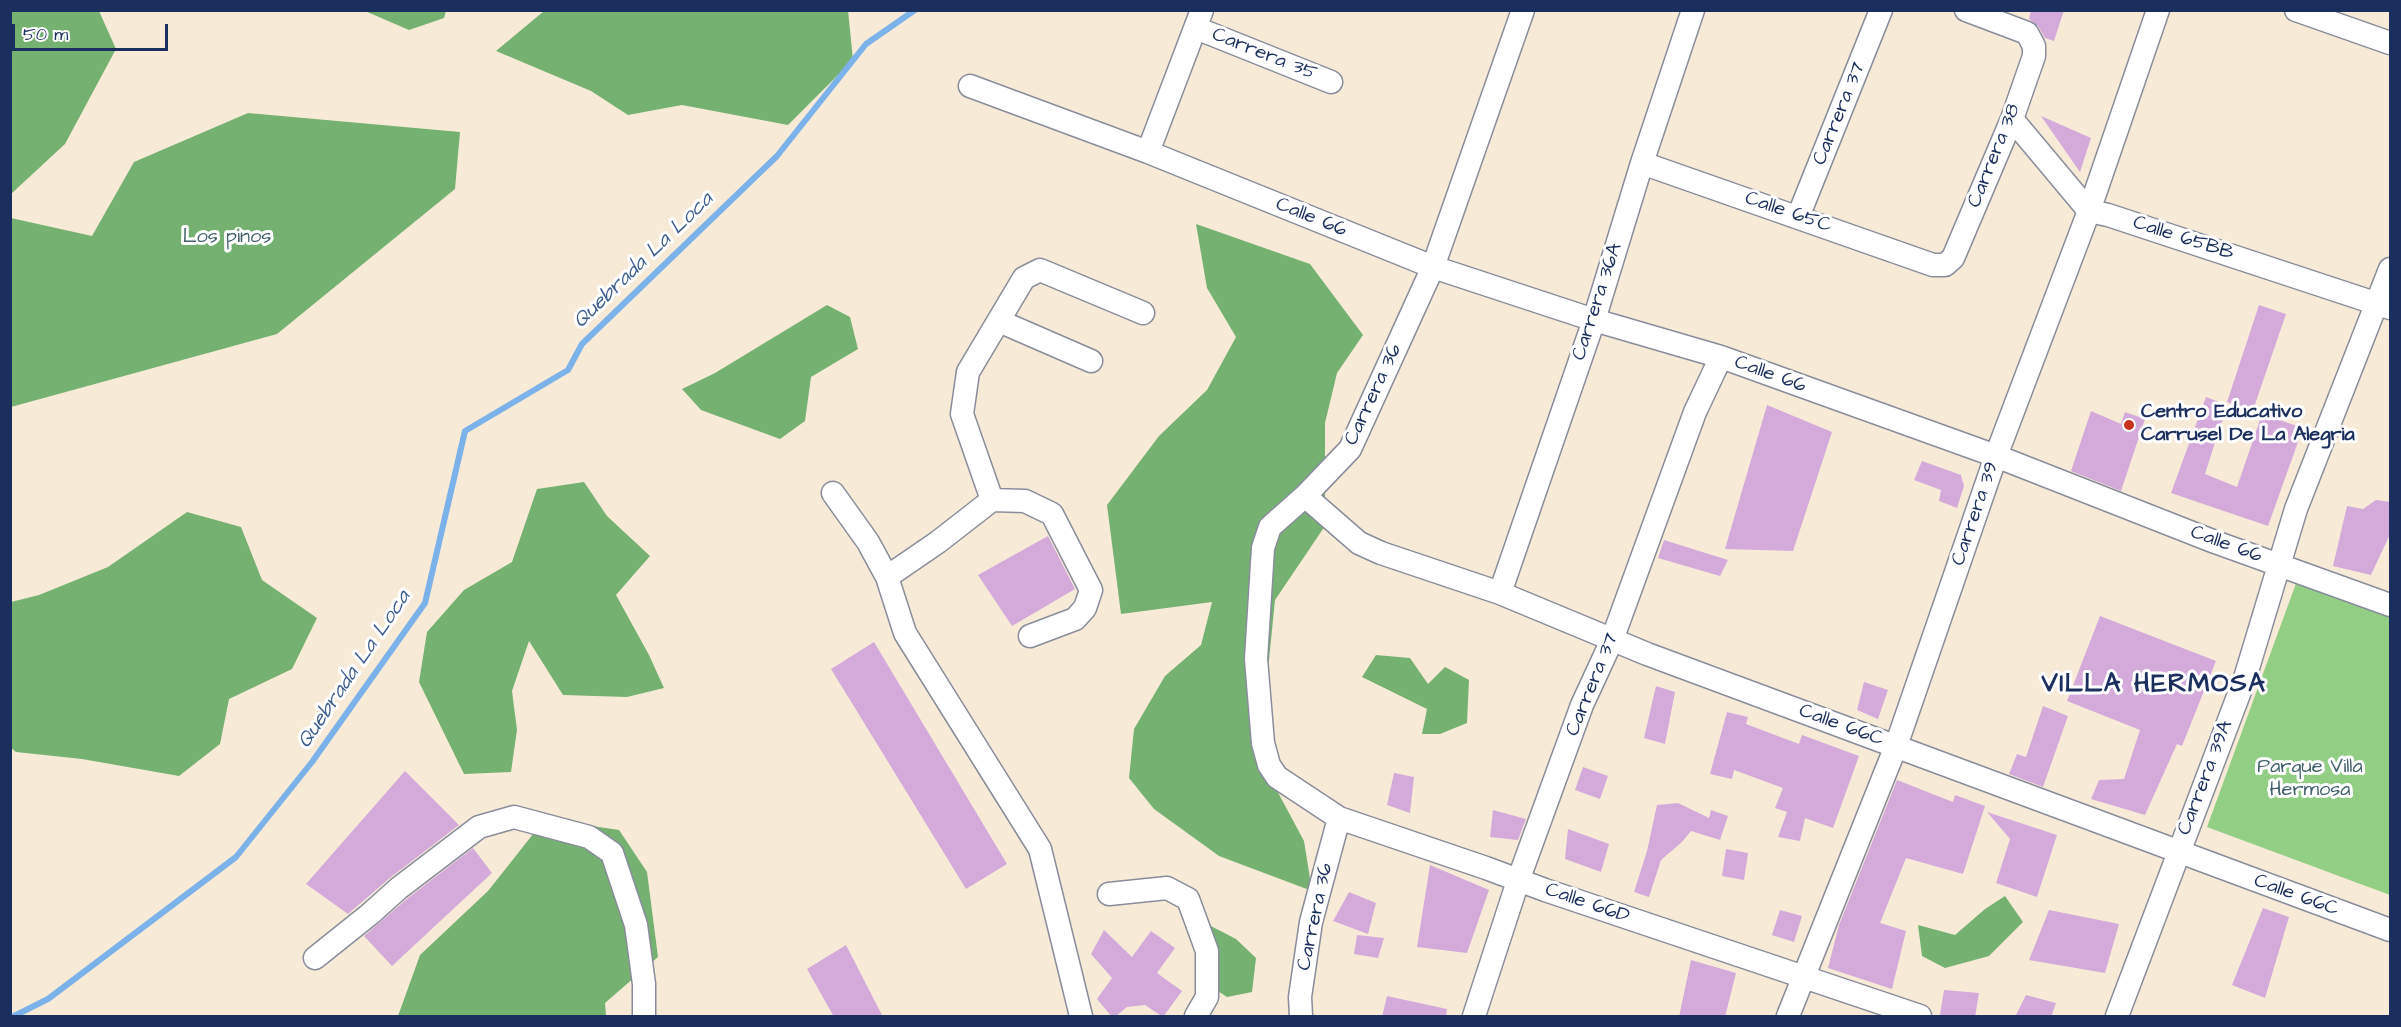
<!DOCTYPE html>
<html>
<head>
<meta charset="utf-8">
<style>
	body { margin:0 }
	#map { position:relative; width:2401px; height:1027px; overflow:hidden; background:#f7ebd8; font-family:"Architects Daughter",sans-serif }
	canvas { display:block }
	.frame { position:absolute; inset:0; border:12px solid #1b2f5e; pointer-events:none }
	.scale { position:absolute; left:12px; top:24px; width:156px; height:27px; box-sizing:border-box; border:3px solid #1b2f5e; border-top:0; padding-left:8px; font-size:18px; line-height:21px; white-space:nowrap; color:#1b2f5e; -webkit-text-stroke:4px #fff; paint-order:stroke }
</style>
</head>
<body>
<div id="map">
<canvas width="2401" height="1027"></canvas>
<div class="frame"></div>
<div class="scale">50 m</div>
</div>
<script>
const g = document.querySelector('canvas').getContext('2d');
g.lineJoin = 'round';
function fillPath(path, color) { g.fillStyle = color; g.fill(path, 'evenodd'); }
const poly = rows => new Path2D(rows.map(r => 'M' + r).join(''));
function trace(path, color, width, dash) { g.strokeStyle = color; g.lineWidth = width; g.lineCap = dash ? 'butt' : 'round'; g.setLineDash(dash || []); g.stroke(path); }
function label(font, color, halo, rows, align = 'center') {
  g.font = font + ' "Architects Daughter",sans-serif'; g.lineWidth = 6; g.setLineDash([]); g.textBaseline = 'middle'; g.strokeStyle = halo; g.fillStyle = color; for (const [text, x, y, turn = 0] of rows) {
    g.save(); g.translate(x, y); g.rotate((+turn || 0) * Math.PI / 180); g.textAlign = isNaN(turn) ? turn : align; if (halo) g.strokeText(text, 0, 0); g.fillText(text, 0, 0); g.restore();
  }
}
const green = poly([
	[2298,578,2390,614,2390,895,2207,827]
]);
const forest = poly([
	[11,10,99,11,116,49,65,144,11,194],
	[848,10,853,60,788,125,682,105,628,115,591,91,496,51,544,11],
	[365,11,446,10,446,11,444,18,409,30],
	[248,113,460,132,455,189,277,334,11,407,11,218,92,236,134,162],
	[1196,224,1310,264,1363,335,1337,373,1325,423,1325,526,1275,600,1269,660,1252,722,1274,785,1304,841,1312,891,1219,856,1154,809,1129,778,1134,729,1165,676,1201,645,1212,602,1121,614,1107,505,1159,436,1207,390,1236,337,1207,288],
	[827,305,850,317,858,349,811,377,805,421,780,439,701,410,682,389,715,373],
	[584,482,607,516,650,556,616,595,649,655,664,688,627,697,563,695,529,641,512,691,517,730,511,772,464,774,419,682,427,632,464,590,512,562,537,489],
	[187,512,241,527,262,580,317,618,292,669,229,699,220,744,179,776,82,759,16,752,11,748,11,602,39,595,108,567],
	[1376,655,1410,658,1428,684,1445,667,1469,680,1467,723,1440,734,1422,734,1427,709,1362,677],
	[545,819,619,830,647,872,658,957,605,1003,606,1016,398,1016,420,955,488,891],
	[2005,896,2023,922,1989,956,1945,968,1922,956,1918,925,1955,935,1985,909],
	[1205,923,1236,939,1256,958,1252,992,1227,997,1207,984]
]);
const stream = poly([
	[14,1016,48,999,236,857,312,762,425,603,465,431,568,370,582,344,777,156,866,44,915,10]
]);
const building = poly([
	[2031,10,2064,10,2054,41,2045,38,2038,26,2029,19],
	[2041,116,2091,138,2080,172],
	[2259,305,2286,314,2252,413,2227,402],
	[2206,397,2227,405,2205,474,2237,487,2262,414,2303,428,2268,526,2171,493],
	[1767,405,1832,432,1793,551,1725,549],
	[2091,411,2121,424,2125,412,2145,419,2121,491,2071,471],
	[1922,461,1961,475,1964,486,1957,508,1939,501,1941,490,1914,480],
	[2376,500,2391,502,2391,532,2371,575,2333,566,2347,506,2363,509],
	[1048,536,1075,589,1012,626,978,575],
	[1664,540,1728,560,1720,576,1658,558],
	[2100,616,2216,661,2182,746,2177,744,2145,815,2091,799,2099,780,2124,779,2140,730,2067,701],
	[874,642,1007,864,966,889,831,669],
	[1864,682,1888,690,1878,719,1857,710],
	[1656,686,1675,692,1665,744,1644,738],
	[2043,706,2068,716,2043,787,2009,774,2017,754,2026,757],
	[1727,712,1748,717,1746,724,1799,744,1802,735,1859,756,1833,828,1805,818,1800,841,1778,837,1787,812,1775,808,1783,788,1734,770,1732,779,1710,774],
	[1583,767,1608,776,1600,799,1575,790],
	[405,771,459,825,391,877,348,914,306,884],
	[1394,773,1414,777,1410,813,1387,805],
	[1897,780,1953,802,1955,795,1985,806,1963,874,1906,858,1880,923,1906,931,1892,989,1828,968,1839,925],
	[1678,803,1709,818,1711,810,1728,816,1720,840,1691,831,1682,842,1661,860,1649,897,1634,892,1647,851,1657,805],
	[1493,810,1526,819,1518,840,1490,837],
	[1987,812,2057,835,2037,897,1996,883,2010,839],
	[1568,829,1609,844,1601,872,1565,859],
	[473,848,492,873,392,966,364,936,408,898],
	[1726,849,1748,853,1744,880,1722,876],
	[1430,865,1489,890,1467,953,1417,947],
	[1349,892,1376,903,1368,934,1333,921],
	[2263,908,2289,917,2265,998,2232,985],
	[1780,910,1802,916,1794,942,1772,935],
	[2049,910,2119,924,2105,973,2029,960],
	[1104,930,1132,957,1151,931,1175,948,1157,973,1182,991,1163,1017,1145,1005,1127,1007,1115,1017,1112,1017,1097,999,1112,978,1091,954],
	[1357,935,1384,938,1378,958,1354,954],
	[846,945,883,1017,834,1017,807,969],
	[1691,960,1736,973,1725,1017,1679,1017],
	[1944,990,1979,993,1975,1017,1940,1015],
	[2026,995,2056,1003,2051,1017,2015,1017],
	[1387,996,1447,1009,1446,1017,1382,1017]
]);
const minor = poly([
	[1523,10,1433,267,1350,449,1305,496,1270,527,1263,548,1256,659,1263,743,1269,765,1277,777,1339,818,1486,868,1545,890,1920,1016],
	[2296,10,2390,43],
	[1196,28,1331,82],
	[970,86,1148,152,1433,267,1594,320,1721,357,1996,456,2215,542,2390,605],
	[2012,119,2089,211,2108,215,2390,308],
	[1148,152,1202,10],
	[1642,163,1933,265,1945,265,1953,258,2012,119,2034,56,2034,46,2027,33,1966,10],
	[1798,217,1881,10],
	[999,321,1091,361],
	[833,493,868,542,887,577,905,633,1040,849,1081,1016],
	[1305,496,1359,543,1381,553,1500,593,1647,654,2390,930],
	[992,500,1025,501,1052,514,1091,590,1085,608,1075,619,1030,636],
	[887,577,938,542,992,500,962,414,968,372,1024,278,1040,270,1143,313],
	[1500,593,1594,320,1642,163,1693,10],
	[1109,894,1167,888,1188,899,1207,951,1207,997,1196,1016],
	[315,958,370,914,399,888,479,827,514,817,589,837,612,853,636,925,644,984,644,1016],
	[1301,1016,1300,997,1311,922,1339,818],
	[1474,1016,1518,881,1582,705,1612,640,1695,412,1721,357],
	[1788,1016,1896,746,1996,456,2089,211,2158,10],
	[2117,1016,2245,678,2296,509,2390,269]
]);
const markers = [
	[2129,425,6,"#c8321e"]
];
const streetNames = [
	["Carrera 35",1264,55,22],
	["Carrera 37",1840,114,-68],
	["Carrera 38",1995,156,-68],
	["Calle 65C",1788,213,19],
	["Calle 66",1311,218,22],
	["Calle 65BB",2183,239,18],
	["Carrera 36A",1598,302,-72],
	["Calle 66",1770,375,20],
	["Carrera 36",1374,395,-65],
	["Carrera 39",1976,514,-71],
	["Calle 66",2226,545,20],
	["Carrera 37",1593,685,-68],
	["Calle 66C",1841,726,20],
	["Carrera 39A",2206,778,-69],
	["Calle 66C",2296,896,20],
	["Calle 66D",1587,904,19],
	["Carrera 36",1316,917,-78]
];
const parkNames = [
	["Los pinos",227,238],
	["Parque Villa",2310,768],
	["Hermosa",2310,791]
];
const poiNames = [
	["Centro Educativo",2141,413],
	["Carrusel De La Alegria",2141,436]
];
const waterNames = [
	["Quebrada La Loca",644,261,-44],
	["Quebrada La Loca",355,670,-56]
];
const districtNames = [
	["VILLA HERMOSA",2154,686]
];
fillPath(green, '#92ce83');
fillPath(forest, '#75b171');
trace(stream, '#7cb2ea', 6);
fillPath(building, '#d4aadb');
trace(minor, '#898d9b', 25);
trace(minor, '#fff', 22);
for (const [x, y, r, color] of markers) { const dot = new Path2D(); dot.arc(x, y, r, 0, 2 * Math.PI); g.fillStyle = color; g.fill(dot); trace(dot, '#fff', 2); }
label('20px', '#1b2f5e', '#fff', streetNames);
label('20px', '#3f5f69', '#fff', parkNames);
label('bold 20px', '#1b2f5e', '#fff', poiNames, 'left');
label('italic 21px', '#3d5d8f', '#fff', waterNames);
g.letterSpacing = '1.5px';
label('bold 26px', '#1b2f5e', '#fff', districtNames);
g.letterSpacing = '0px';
</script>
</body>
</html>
